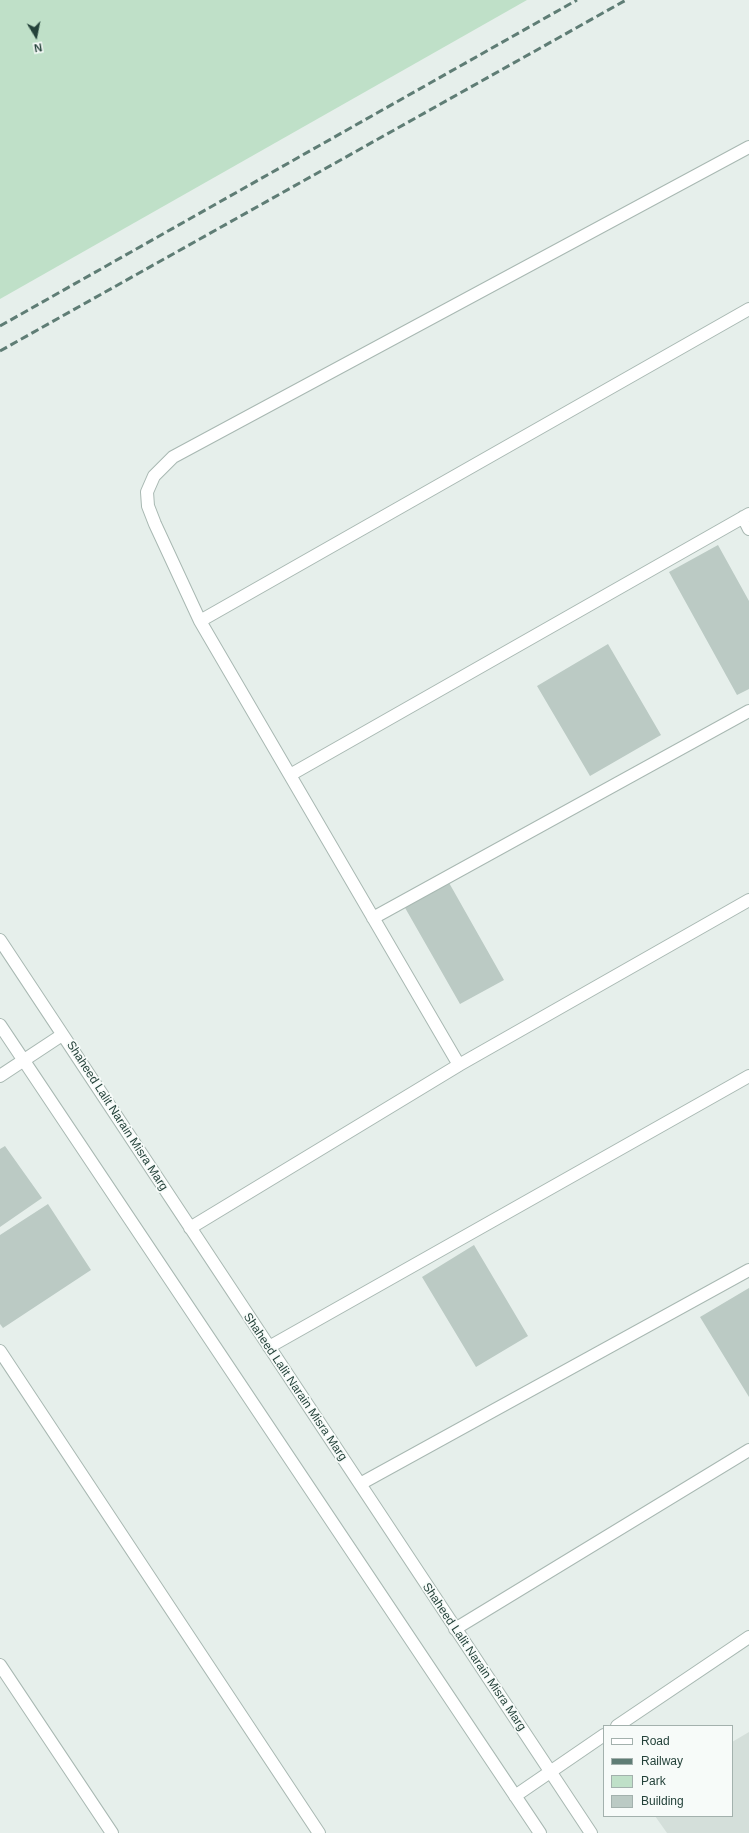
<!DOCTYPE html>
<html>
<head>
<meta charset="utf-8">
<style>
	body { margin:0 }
	#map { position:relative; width:749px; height:1833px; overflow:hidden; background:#e6efeb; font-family:Arial,sans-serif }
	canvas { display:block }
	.legend { position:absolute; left:603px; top:1725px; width:130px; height:92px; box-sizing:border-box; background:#f7fbf9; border:1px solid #a3b1ad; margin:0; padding:5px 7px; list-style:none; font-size:12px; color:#24423a }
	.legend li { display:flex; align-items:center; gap:8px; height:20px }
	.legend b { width:20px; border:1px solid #a3b1ad }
	.north { position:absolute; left:16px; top:16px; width:40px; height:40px; -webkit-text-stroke:3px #f7fbf9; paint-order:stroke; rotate:170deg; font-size:11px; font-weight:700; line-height:16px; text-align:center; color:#24423a }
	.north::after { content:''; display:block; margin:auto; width:14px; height:18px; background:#24423a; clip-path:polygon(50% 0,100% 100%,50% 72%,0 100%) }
</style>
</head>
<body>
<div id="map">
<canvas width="749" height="1833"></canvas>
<ul class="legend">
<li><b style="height:5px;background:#fff"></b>Road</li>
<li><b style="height:5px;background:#5f7d75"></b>Railway</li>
<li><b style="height:11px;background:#bfe0c8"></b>Park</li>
<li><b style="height:11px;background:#bbcac4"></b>Building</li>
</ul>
<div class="north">N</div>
</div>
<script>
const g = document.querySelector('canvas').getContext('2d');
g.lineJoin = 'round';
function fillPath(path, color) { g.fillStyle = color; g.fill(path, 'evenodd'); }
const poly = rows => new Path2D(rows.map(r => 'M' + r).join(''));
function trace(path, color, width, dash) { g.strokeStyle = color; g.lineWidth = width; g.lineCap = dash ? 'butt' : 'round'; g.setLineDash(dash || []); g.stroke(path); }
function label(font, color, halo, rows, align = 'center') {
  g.font = font + ' Arial,sans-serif'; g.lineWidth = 3.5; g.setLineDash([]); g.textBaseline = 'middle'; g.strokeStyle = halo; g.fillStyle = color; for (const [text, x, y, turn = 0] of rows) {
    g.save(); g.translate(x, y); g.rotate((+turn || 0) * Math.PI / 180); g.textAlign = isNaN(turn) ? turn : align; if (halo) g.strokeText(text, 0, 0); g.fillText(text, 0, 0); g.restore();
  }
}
const built = poly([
	[749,1732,749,1833,667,1833,655,1816,732,1816,732,1742]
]);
const green = poly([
	[0,0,527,0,0,299]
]);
const building = poly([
	[718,545,749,601,749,689,737,695,669,572],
	[608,644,661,735,590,776,537,686],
	[448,881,504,980,460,1004,404,906],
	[5,1146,42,1198,0,1227,0,1149],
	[48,1204,91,1270,3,1328,0,1324,0,1235],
	[474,1245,528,1336,476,1367,422,1277],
	[749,1288,749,1397,700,1317]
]);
const minor = poly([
	[743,517,749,529],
	[200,621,749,309],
	[290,775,749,514],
	[373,918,749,711],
	[0,940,591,1833],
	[0,1025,540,1833],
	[459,1065,200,621,155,524,148,506,147,492,154,476,173,457,749,147],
	[0,1076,62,1035],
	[190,1228,459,1065,749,900],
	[269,1347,749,1076],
	[0,1351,319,1833],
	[360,1484,749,1270],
	[455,1629,749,1450],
	[0,1665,112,1833],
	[617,1726,749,1637],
	[515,1796,604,1735]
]);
const rail = poly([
	[0,326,577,0],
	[0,351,626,0]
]);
const streetNames = [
	["Shaheed Lalit Narain Misra Marg",117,1116,57],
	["Shaheed Lalit Narain Misra Marg",295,1387,56],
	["Shaheed Lalit Narain Misra Marg",474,1657,56]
];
fillPath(built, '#d4dfda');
fillPath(green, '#bfe0c8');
fillPath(building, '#bbcac4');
trace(minor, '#a8b8b2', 14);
trace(minor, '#fff', 12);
trace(rail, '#5f7d75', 3, [8, 4]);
label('12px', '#24423a', '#f7fbf9', streetNames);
</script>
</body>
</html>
